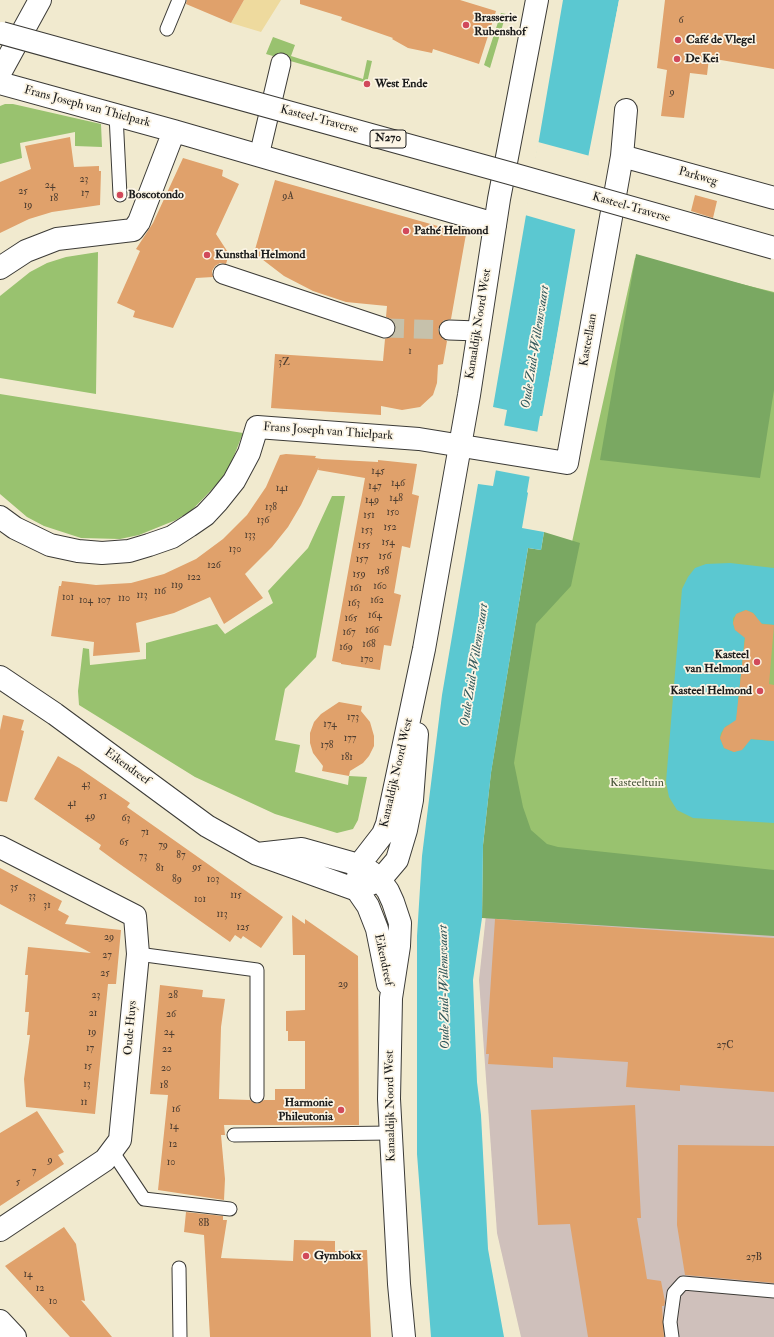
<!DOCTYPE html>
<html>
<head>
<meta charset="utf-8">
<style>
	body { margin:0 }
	canvas { display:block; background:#f1eacf }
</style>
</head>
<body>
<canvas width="774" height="1337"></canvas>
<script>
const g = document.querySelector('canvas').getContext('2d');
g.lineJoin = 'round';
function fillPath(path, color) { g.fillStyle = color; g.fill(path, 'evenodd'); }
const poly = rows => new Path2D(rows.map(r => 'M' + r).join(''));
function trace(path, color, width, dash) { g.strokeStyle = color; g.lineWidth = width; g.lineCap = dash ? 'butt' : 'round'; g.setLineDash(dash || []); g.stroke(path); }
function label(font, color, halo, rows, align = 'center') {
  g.font = font + ' "IM FELL Double Pica",serif'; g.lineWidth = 3.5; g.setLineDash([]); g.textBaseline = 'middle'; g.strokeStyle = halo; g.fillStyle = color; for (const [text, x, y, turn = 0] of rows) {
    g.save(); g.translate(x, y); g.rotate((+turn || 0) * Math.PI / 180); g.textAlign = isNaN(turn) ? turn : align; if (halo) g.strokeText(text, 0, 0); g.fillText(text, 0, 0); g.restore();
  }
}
const industrial = poly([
	[486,915,774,934,774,1337,521,1337,497,1233,479,980]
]);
const green = poly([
	[501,13,506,14,490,68,484,65],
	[273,37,295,45,291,56,363,79,367,60,372,61,367,83,266,54],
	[5,104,13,104,101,124,102,147,75,146,75,132,20,143,22,158,0,164,0,106],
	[98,252,96,394,0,378,0,296,30,272,47,263,66,257],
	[635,258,774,292,774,931,486,910,535,559,572,542],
	[0,394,243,433,230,466,219,482,192,510,176,520,139,535,120,539,81,538,44,526,27,517,0,494],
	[332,496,345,496,316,657,285,689,275,740,300,745,295,772,348,785,349,776,367,777,358,820,353,829,337,833,275,814,195,777,79,705,78,691,83,648,89,649,90,665,146,659,146,643,217,624,225,634,273,603,268,591,308,548]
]);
const forest = poly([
	[636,254,774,293,774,390,760,478,600,460],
	[544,532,580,543,571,586,536,624,514,763,523,807,531,830,547,844,558,847,774,870,774,936,482,918,483,845,491,772,528,548,541,550]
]);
const sand = poly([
	[244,0,281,0,261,32,231,23]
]);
const water = poly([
	[563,0,619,0,585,173,543,416,540,416,527,492,528,493,522,528,544,532,541,550,528,548,491,773,483,845,482,918,473,980,477,1082,481,1115,488,1249,504,1337,431,1337,417,1154,417,936,422,856,442,695,478,484,493,486,507,410,493,407],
	[730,563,774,568,774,625,757,623,756,616,753,613,746,610,738,613,733,618,733,623,735,630,745,635,736,723,726,726,721,733,720,738,724,748,734,752,744,748,749,739,774,741,774,823,693,818,677,810,669,797,666,782,682,589,688,577,695,568,706,564]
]);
const pier = poly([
	[619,0,621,0,587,173,545,417,542,417,577,230,525,215,538,142,590,156],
	[502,425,539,432,531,477,494,470]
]);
const building = poly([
	[187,0,244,0,231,23,186,4],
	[300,0,460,0,496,11,479,64,433,49,432,53,408,48,392,39,393,38,341,20,342,17,300,4],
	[665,0,774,0,774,69,709,58,707,75,690,73,684,118,661,116,667,70,657,68],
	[70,137,74,167,99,166,99,171,101,171,100,205,52,212,29,219,0,233,0,182,31,169,25,146],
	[183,158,223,170,222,176,239,184,216,234,229,254,226,264,220,263,215,266,212,271,213,277,196,278,173,328,133,317,135,311,117,303,140,251,136,249,153,223],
	[275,180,466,234,451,319,444,321,438,329,440,335,447,341,443,364,438,365,437,383,433,395,420,407,402,410,381,406,381,415,271,408,275,354,383,361,385,339,393,336,396,326,393,320,386,317,387,306,346,302,313,291,284,276,254,253],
	[695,195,717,201,713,218,691,211],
	[286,454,316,456,315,458,322,459,378,462,378,460,417,464,412,494,419,496,410,548,402,546,394,593,401,595,391,646,384,645,380,670,341,664,341,663,332,661,365,478,318,470,319,467,301,505,288,527,272,547,245,574,263,598,224,624,210,597,174,613,136,623,140,652,93,656,94,642,51,636,59,586,61,586,62,581,96,585,131,583,164,574,196,559,223,539,247,515,266,487,280,455],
	[746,610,753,613,762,624,774,625,769,684,774,685,774,741,751,739,742,750,734,752,724,748,720,738,724,728,736,720,745,638,735,630,733,623,736,614],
	[339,702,362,706,361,711,370,722,374,736,374,746,369,756,363,763,350,771,349,776,322,771,323,766,313,753,310,743,310,733,314,722,321,714],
	[3,715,24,720,21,730,24,731,7,802,0,801,0,730],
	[58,756,79,768,130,803,127,807,283,917,261,948,243,936,241,939,235,935,230,942,114,860,99,849,101,845,34,799],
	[0,868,62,901,58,910,69,916,65,924,121,930,116,984,108,984,95,1114,26,1107,24,1079,30,1035,27,1035,29,1012,25,1012,28,975,25,975,28,947,91,953,0,904],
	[292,915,305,924,305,919,358,956,359,1125,224,1125,225,1135,221,1135,225,1179,224,1200,158,1190,168,1095,150,1094,160,985,203,990,202,997,225,999,221,1027,219,1099,250,1100,257,1104,264,1100,275,1100,275,1089,305,1089,305,1041,288,1041,288,1031,286,1031,286,1011,305,1010,305,955,293,955],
	[495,919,774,938,774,1092,680,1085,680,1091,626,1087,628,1062,553,1057,553,1068,488,1064,489,1054,486,1054],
	[635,1105,641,1218,637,1218,647,1279,661,1281,665,1302,664,1306,662,1306,664,1337,588,1337,570,1224,538,1225,531,1110],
	[37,1111,64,1152,58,1155,64,1164,0,1206,0,1133],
	[678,1145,774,1146,774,1283,685,1275,677,1225],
	[186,1212,223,1216,223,1220,227,1220,221,1258,293,1261,294,1240,335,1241,335,1251,367,1250,371,1337,210,1337,204,1235,184,1232],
	[64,1227,76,1244,85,1301,81,1300,112,1337,70,1337,5,1266]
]);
const pedestrianTunnel = poly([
	[385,328,449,330]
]);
const service = poly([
	[167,29,179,0],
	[116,115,120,195],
	[138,954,257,970,257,1096],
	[234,1135,391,1133],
	[112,1151,144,1199,230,1209],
	[179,1268,180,1337],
	[672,1337,670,1322,674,1293,683,1283,774,1291]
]);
const pedestrian = poly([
	[259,156,281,63],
	[223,274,385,328],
	[449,330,478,331]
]);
const minor = poly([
	[0,73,40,0],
	[0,83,174,131,495,224],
	[622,156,774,198],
	[0,268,26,251,57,239,133,230,139,222,174,131],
	[0,517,15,528,50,545,78,551,102,553,129,551,149,545,172,537,189,526,205,515,218,501,234,481,249,453,257,427,419,439,567,463,622,156,626,110],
	[0,847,135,916,138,954,120,1140,105,1160,0,1230],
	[0,1321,15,1337]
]);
const tertiary = poly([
	[0,677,55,714,207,826,257,854,357,890,368,906,377,929,388,984],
	[257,854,302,849,359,865,371,872,380,880,388,891,393,902,400,923,399,946,391,998,389,1099,399,1284,404,1337],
	[366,886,380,880,397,860,406,830,412,800,417,734],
	[357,890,359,865,383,834,387,824,424,649,469,395,499,199,537,0]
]);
const primaryBridge = poly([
	[2,33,509,173,774,248]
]);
const markers = [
	[466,25,4,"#d1495b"],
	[678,40,4,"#d1495b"],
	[677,59,4,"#d1495b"],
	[367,84,4,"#d1495b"],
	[120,195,4,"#d1495b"],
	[406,231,4,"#d1495b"],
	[207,255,4,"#d1495b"],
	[757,662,4,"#d1495b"],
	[760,691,4,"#d1495b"],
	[341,1110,4,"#d1495b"],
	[306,1256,4,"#d1495b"]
];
const numberNames = [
	["6",681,21],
	["9",672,93],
	["23",84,180],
	["24",50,186],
	["25",23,192],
	["17",85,194],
	["9A",288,197],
	["18",54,199],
	["19",28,206],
	["1",410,352],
	["3Z",284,363],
	["145",378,472],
	["146",398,484],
	["147",375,487],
	["141",282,489],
	["148",396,499],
	["149",372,501],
	["138",271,508],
	["150",393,513],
	["151",369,516],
	["136",263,521],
	["152",390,528],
	["153",367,531],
	["133",250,536],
	["154",388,543],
	["155",364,546],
	["130",235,550],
	["156",385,557],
	["157",362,560],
	["126",214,566],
	["158",383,572],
	["159",359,575],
	["122",194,578],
	["119",177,586],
	["160",380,587],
	["161",356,589],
	["116",160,592],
	["113",142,596],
	["101",68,598],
	["110",124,599],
	["104",86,601],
	["107",104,601],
	["162",377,601],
	["163",354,604],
	["164",375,616],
	["165",351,619],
	["166",372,631],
	["167",349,633],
	["168",369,645],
	["169",346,648],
	["170",367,660],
	["173",353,718],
	["174",330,725],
	["177",350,739],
	["178",327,746],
	["181",347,758],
	["43",86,785],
	["51",103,797],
	["41",72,804],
	["49",90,817],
	["63",126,819],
	["71",145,833],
	["65",124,843],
	["79",163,846],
	["87",181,856],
	["73",143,857],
	["95",197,868],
	["81",160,869],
	["89",177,880],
	["103",213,880],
	["35",14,888],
	["115",236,896],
	["33",32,897],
	["101",200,900],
	["31",47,906],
	["113",222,915],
	["125",243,928],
	["29",109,938],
	["27",107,956],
	["25",105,974],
	["29",343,985],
	["23",96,996],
	["28",173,996],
	["21",93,1014],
	["26",171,1015],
	["19",92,1033],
	["24",169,1033],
	["27C",725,1046],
	["17",90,1049],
	["22",167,1050],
	["15",88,1067],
	["20",166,1069],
	["13",87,1085],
	["18",164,1086],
	["11",84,1103],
	["16",176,1110],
	["14",174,1127],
	["12",173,1145],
	["9",50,1161],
	["10",171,1163],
	["7",34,1172],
	["5",18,1183],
	["8B",204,1224],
	["27B",754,1258],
	["14",28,1275],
	["12",40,1289],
	["10",53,1302]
];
const shields = [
	[388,139,36]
];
const shieldNames = [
	["N270",388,139]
];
const poiNames = [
	["Brasserie",474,18],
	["Rubenshof",474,32],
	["Café de Vlegel",686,40],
	["De Kei",685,59],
	["West Ende",375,84],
	["Boscotondo",128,195],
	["Pathé Helmond",414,231],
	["Kunsthal Helmond",215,255],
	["Kasteel",749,655,"right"],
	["van Helmond",749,669,"right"],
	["Kasteel Helmond",752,691,"right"],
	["Harmonie",333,1103,"right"],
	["Phileutonia",333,1117,"right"],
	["Gymbokx",314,1256]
];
const streetNames = [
	["Frans Joseph van Thielpark",87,107,15],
	["Kasteel-Traverse",319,120,15],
	["Parkweg",698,177,16],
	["Kasteel-Traverse",631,208,16],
	["Kanaaldijk Noord West",479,324,-81],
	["Kasteellaan",589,340,-80],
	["Frans Joseph van Thielpark",328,432,4],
	["Eikendreef",127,767,36],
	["Kanaaldijk Noord West",397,773,-77],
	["Eikendreef",383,960,78],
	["Oude Huys",131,1028,-85],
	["Kanaaldijk Noord West",391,1106,-91]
];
const parkNames = [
	["Kasteeltuin",637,783]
];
const waterNames = [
	["Oude Zuid-Willemsvaart",536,347,-81],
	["Oude Zuid-Willemsvaart",475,665,-81],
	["Oude Zuid-Willemsvaart",445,987,-91]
];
fillPath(industrial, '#cfc0bb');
fillPath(green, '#99c26f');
fillPath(forest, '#7aa862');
fillPath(sand, '#eeda9e');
fillPath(water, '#5bc8d1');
fillPath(pier, '#f1eacf');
fillPath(building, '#e0a16b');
trace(pedestrianTunnel, '#c6c1ab', 19, [19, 10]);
trace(service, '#3c3b37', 15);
trace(pedestrian, '#3c3b37', 21);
trace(minor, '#3c3b37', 24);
trace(tertiary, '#3c3b37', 24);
trace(service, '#fff', 13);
trace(pedestrian, '#fff', 19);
trace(minor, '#fff', 22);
trace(tertiary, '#fff', 22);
trace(primaryBridge, '#3c3b37', 24, []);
trace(primaryBridge, '#fff', 22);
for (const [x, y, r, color] of markers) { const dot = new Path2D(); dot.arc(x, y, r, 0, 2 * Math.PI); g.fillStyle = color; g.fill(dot); trace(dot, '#fcf5e5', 1.5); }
label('10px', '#4d3d30', null, numberNames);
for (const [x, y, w] of shields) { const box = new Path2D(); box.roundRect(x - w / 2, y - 9, w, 18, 3); g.fillStyle = '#fcf5e5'; g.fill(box); trace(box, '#1c1c1c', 1); }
label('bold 11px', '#1c1c1c', null, shieldNames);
label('bold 12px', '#1c1c1c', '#fcf5e5', poiNames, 'left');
label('12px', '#1c1c1c', '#fcf5e5', streetNames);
label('12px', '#485639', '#fcf5e5', parkNames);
label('italic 13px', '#32585b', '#fcf5e5', waterNames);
</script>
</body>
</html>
